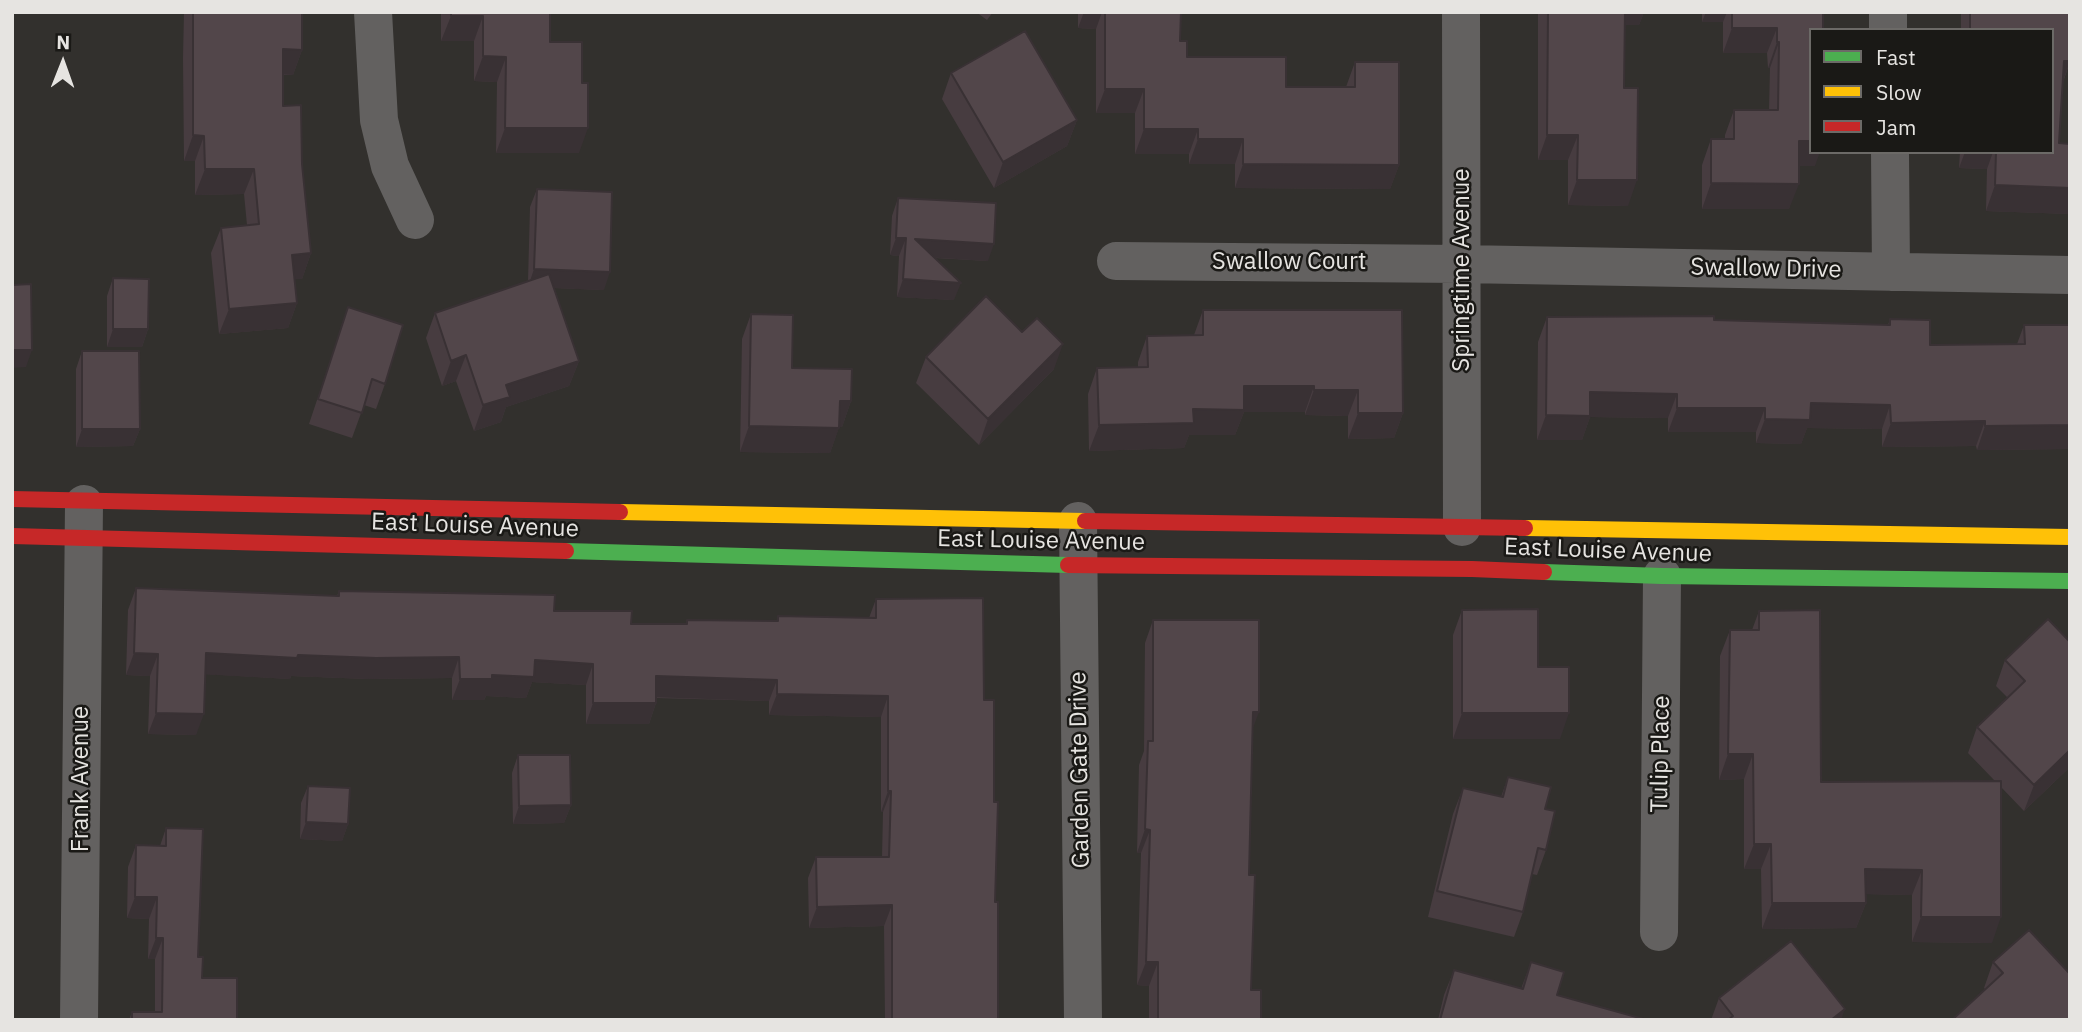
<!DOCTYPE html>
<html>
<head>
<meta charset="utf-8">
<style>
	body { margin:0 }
	#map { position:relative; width:2082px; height:1032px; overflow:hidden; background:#32302d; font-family:"IBM Plex Sans",sans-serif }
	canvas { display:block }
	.frame { position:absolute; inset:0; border:14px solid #e6e4e1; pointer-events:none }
	.legend { position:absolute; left:1809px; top:28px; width:245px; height:126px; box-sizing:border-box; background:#1a1916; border:2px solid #6c6a67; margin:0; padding:9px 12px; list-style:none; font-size:21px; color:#e6e4e1 }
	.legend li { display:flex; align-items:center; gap:14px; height:35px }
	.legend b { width:35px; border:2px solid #6c6a67 }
	.north { position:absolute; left:28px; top:28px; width:70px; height:70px; -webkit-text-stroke:5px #1a1916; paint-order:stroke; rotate:1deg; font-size:19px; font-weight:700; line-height:28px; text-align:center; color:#e6e4e1 }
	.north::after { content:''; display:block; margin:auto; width:24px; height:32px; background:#e6e4e1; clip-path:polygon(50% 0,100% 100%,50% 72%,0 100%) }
</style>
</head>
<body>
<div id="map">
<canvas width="2082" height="1032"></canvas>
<div class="frame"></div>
<ul class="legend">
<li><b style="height:9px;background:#4caf50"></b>Fast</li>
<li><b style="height:9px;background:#ffc107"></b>Slow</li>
<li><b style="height:9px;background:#c62828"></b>Jam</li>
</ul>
<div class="north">N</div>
</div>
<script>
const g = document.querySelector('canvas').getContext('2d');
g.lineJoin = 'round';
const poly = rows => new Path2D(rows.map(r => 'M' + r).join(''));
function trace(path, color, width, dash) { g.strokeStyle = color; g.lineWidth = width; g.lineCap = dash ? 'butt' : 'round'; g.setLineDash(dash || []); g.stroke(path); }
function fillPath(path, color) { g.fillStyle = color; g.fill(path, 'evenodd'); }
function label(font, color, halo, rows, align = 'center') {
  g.font = font + ' "IBM Plex Sans",sans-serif'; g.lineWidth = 5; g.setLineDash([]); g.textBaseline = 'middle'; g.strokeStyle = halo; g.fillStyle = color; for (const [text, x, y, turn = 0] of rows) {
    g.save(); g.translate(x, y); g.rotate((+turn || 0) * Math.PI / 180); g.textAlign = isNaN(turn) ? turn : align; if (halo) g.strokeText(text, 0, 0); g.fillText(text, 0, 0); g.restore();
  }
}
const street = poly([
	[373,12,379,120,390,166,415,220],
	[1461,12,1462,527],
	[1888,12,1888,30],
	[1890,152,1891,272],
	[1116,261,1462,264,2070,275],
	[1078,521,1083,1020],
	[1659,932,1662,576],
	[79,1020,84,504]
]);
const fast = poly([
	[566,551,1068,565],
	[1544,572,1662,576,2070,581]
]);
const slow = poly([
	[620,512,1085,521],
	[1525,528,2070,537]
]);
const jam = poly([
	[12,499,620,512],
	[1085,521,1525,528],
	[12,536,566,551],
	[1068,565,1472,569,1544,572]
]);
const wall = poly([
	[184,12,302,12,302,50,293,75,283,75,283,106,302,164,311,253,302,279,295,279,297,303,288,328,219,334,211,253,221,228,247,225,244,194,195,195,195,161,184,161,183,58],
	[441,12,550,12,550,42,579,153,496,153,497,82,474,81,474,41,441,41],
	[976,12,993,12,987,20],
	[1078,12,1181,12,1180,41,1187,57,1286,87,1346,87,1355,62,1399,165,1390,189,1235,188,1235,164,1189,164,1189,154,1135,154,1135,113,1096,113,1096,29,1078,28],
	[1538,12,1644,12,1639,25,1625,25,1624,88,1628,206,1568,205,1568,160,1538,160],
	[1702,12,1823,12,1815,166,1799,166,1789,209,1702,209,1702,165,1711,139,1725,139,1725,135,1734,110,1769,110,1770,68,1768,68,1767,53,1723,53,1723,22,1702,22],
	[1961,12,2070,12,2070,62,2063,82,2059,143,2070,144,2070,214,1986,211,1987,169,1959,168,1960,152,2052,152,2052,30,1961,30],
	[951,73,1077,120,1067,146,994,188,942,99],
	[537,189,604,290,554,288,579,361,569,386,506,407,501,422,474,431,456,381,442,386,426,338,435,313,528,281,530,207],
	[898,198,988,261,935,258,954,300,897,297,899,256,890,255,892,216],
	[113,278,148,329,142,347,107,347,107,296],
	[348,307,385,384,376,409,364,405,352,438,309,424],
	[1203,310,1403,413,1394,438,1348,439,1348,416,1305,415,1305,412,1244,412,1235,435,1189,435,1184,448,1089,451,1088,394,1097,368,1138,367,1138,362,1147,336,1194,335],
	[751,314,792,368,851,401,842,427,839,427,830,453,740,452,742,339],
	[1547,317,1888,325,1890,319,1930,345,2017,344,2024,325,2070,325,2070,449,1977,450,1976,446,1882,447,1882,429,1807,428,1801,444,1756,443,1756,432,1668,432,1668,418,1590,417,1582,440,1537,440,1538,342],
	[82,351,140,429,133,446,76,447,76,369],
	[926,357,1054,369,979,445,916,383],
	[136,588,337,596,339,591,554,611,631,624,686,624,687,620,777,621,778,616,869,618,876,599,984,700,995,902,998,1020,885,1020,884,926,809,928,808,878,816,857,882,857,883,812,881,812,881,717,769,715,769,701,656,698,656,703,649,724,586,724,586,685,532,682,526,698,486,696,484,700,452,700,452,678,368,679,291,676,290,679,205,674,196,735,148,734,150,676,126,675,128,610],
	[1462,610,1538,667,1560,739,1453,739,1453,635],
	[1759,611,1821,782,1995,781,1968,753,1977,727,2008,698,1996,686,2005,660,2048,619,2070,767,2024,811,2001,787,1992,943,1912,942,1912,895,1865,894,1866,903,1856,928,1762,929,1761,869,1744,869,1744,779,1719,780,1720,656,1730,630,1752,630],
	[1153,620,1253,729,1249,875,1251,990,1261,1020,1149,1020,1149,986,1137,985,1141,853,1137,853,1139,765,1144,751,1145,643],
	[518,755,571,805,564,823,513,824,512,773],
	[1508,777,1545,809,1546,850,1537,875,1532,874,1523,912,1514,937,1428,917,1453,814,1463,788,1501,797],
	[308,786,348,824,342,841,300,839,301,803],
	[166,828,198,957,202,978,237,1020,129,1020,132,1012,155,1012,155,959,148,959,149,919,127,918,128,867,136,845,160,846],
	[1531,962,1557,995,1647,1020,1438,1020,1444,995,1454,970,1521,989],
	[1993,962,2070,974,1985,989,1984,988],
	[1719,998,1841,1020,1711,1020]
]);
const shadedWall = poly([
	[1084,12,1102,12,1096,29,1078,28],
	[1620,12,1644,12,1639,25,1616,25],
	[1706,12,1727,12,1723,22,1702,22],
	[451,16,483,16,474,41,441,41],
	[1732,28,1777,28,1767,53,1723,53],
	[1777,42,1779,42,1770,68,1768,68],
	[283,49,302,50,293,75,273,74],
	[483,56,506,57,497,82,474,81],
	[2064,61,2070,61,2061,87],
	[1105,89,1144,89,1135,113,1096,113],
	[1077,120,1067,146,994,188,1003,162],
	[505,128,588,128,579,153,496,153],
	[1144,129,1198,129,1189,154,1135,154],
	[193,135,204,136,195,161,184,161],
	[1547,135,1578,135,1568,160,1538,160],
	[1198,139,1243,139,1235,164,1189,164],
	[1799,141,1811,141,1811,152,1820,152,1815,166,1790,166],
	[1965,152,1993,152,1987,169,1959,168],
	[1243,164,1399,165,1390,189,1235,188],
	[205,169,254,169,244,194,195,195],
	[1577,180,1637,180,1628,206,1568,205],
	[1711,183,1799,184,1789,209,1702,209],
	[1995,185,2070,188,2070,214,1986,211],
	[896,238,906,238,899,256,890,255],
	[915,239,994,244,988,261,909,256],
	[311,253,302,279,283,280,292,255],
	[534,269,610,272,604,290,528,287],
	[903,279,961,283,954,300,897,297],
	[297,303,288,328,219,334,229,309],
	[113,329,148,329,142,347,107,347],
	[1063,344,1054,369,979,445,988,419],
	[12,350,32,350,26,367,12,368],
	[466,355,456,381,442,386,451,361],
	[579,361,569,386,506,407,501,422,474,431,483,405,506,385],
	[1244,386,1314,386,1305,412,1244,412,1235,435,1189,435,1184,448,1089,451,1099,425,1193,409],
	[1314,390,1358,390,1348,416,1305,415],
	[1590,392,1677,394,1668,418,1590,417,1582,440,1537,440,1546,415],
	[840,401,851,401,842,427,830,427],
	[1811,403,1890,405,1882,429,1807,428,1801,444,1756,443,1765,419],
	[1677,408,1765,408,1756,432,1668,432],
	[1358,413,1403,413,1394,438,1348,439],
	[1985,421,1976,446,1882,447,1891,423],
	[2070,425,2070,449,1977,450,1985,426],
	[749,426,839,428,830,453,740,452],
	[82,429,140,429,133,446,76,447],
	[134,653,158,654,150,676,126,675],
	[206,653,298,655,459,657,452,678,368,679,291,676,290,679,198,674],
	[535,660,593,664,586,685,532,682,526,698,486,696,484,700,452,700,460,679,492,675],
	[656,676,777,680,769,701,649,697],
	[777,694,888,696,881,717,769,715],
	[593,703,656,703,649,724,586,724],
	[1253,712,1259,712,1250,736],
	[156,713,204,714,196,735,148,734],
	[1462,713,1569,713,1560,739,1453,739],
	[2070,750,2070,767,2024,811,2034,785],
	[1728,754,1753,754,1744,779,1719,780],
	[888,791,891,791,883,812,881,812],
	[571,805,564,823,513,824,519,806],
	[306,822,348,824,342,841,300,839],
	[1145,829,1150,830,1141,853,1137,853],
	[1754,844,1771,844,1761,869,1744,869],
	[1865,869,1922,870,1912,895,1856,894],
	[135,897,157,897,149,919,127,918],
	[1772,903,1866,903,1856,928,1762,929],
	[892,905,884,926,809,928,817,907],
	[1921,917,2001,917,1992,943,1912,942],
	[156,938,163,938,155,959,148,959],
	[1146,962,1158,962,1149,986,1137,985],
	[1845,1009,1841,1020,1831,1020]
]);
const building = poly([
	[193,12,302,12,302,50,283,49,283,106,301,105,302,164,311,253,292,255,297,303,229,309,221,228,259,224,254,169,205,169,204,136,193,135,193,12],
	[451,12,550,12,550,42,582,42,582,83,588,83,588,128,505,128,506,57,483,56,483,16,451,16,451,12],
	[1105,12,1181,12,1180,41,1187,41,1187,57,1286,57,1286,87,1355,87,1355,62,1399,62,1399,165,1243,164,1243,139,1198,139,1198,129,1144,129,1144,89,1105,89,1105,12],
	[1548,12,1625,12,1624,88,1638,88,1637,180,1577,180,1578,135,1547,135,1548,12],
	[1732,12,1823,12,1823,30,1811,30,1811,141,1799,141,1799,184,1711,183,1711,139,1734,139,1734,110,1778,110,1779,42,1777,42,1777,28,1732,28,1732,12],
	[1970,12,2070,12,2070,61,2064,61,2059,143,2070,144,2070,188,1995,185,1996,152,2052,152,2052,30,1970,30,1970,12],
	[1025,31,1077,120,1003,162,951,73,1025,31],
	[537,189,612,192,610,272,534,269,537,189],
	[898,198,996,203,994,244,915,239,961,283,903,279,906,238,896,238,898,198],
	[549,274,579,361,506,385,510,397,483,405,466,355,451,361,435,313,549,274],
	[113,278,149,279,148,329,113,329,113,278],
	[31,284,32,350,12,350,12,285,31,284],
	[986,296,1022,332,1037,318,1063,344,988,419,926,357,986,296],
	[348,307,403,325,385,384,372,379,362,413,318,399,348,307],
	[1203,310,1402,310,1403,413,1358,413,1358,390,1314,390,1314,386,1244,386,1244,410,1193,409,1194,423,1099,425,1097,368,1148,367,1147,336,1203,335,1203,310],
	[751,314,793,315,792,368,852,369,851,401,840,401,839,428,749,426,751,314],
	[1714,316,1714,320,1890,325,1890,319,1930,320,1930,345,2025,344,2024,325,2070,325,2070,425,1985,426,1985,421,1891,423,1890,405,1811,403,1810,420,1765,419,1765,408,1677,408,1677,394,1590,392,1590,416,1546,415,1547,317,1714,316],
	[82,351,139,351,140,429,82,429,82,351],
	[136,588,339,596,339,591,555,595,554,611,632,611,631,624,687,624,687,620,778,621,778,616,876,618,876,599,983,598,984,700,994,700,994,802,998,802,995,902,998,902,998,1020,892,1020,892,905,817,907,816,857,889,857,891,791,888,791,888,696,777,694,777,680,656,676,656,703,593,703,593,664,535,660,534,677,492,675,492,679,460,679,459,657,376,658,298,655,297,658,206,653,204,714,156,713,158,654,134,653,136,588],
	[1538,609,1538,667,1569,667,1569,713,1462,713,1462,610,1538,609],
	[1820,610,1821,782,2001,781,2001,917,1921,917,1922,870,1865,869,1866,903,1772,903,1771,844,1754,844,1753,754,1728,754,1730,630,1759,630,1759,611,1820,610],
	[2048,619,2070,642,2070,750,2034,785,1977,727,2025,681,2005,660,2048,619],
	[1153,620,1259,620,1259,712,1253,712,1249,875,1255,875,1251,990,1261,990,1261,1020,1158,1020,1158,962,1146,962,1150,830,1145,829,1148,741,1153,741,1153,620],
	[518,755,570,755,571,805,519,806,518,755],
	[1508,777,1551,787,1545,809,1555,811,1546,850,1538,848,1523,912,1437,891,1463,788,1503,797,1508,777],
	[308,786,350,788,348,824,306,822,308,786],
	[166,828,203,829,198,957,203,957,202,978,237,978,237,1020,132,1020,132,1012,162,1012,163,938,156,938,157,897,135,897,136,845,166,846,166,828],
	[2029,930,2070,974,2070,1020,1952,1020,2003,973,1993,962,2029,930],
	[1791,941,1845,1009,1831,1020,1728,1020,1733,1016,1719,998,1791,941],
	[1531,962,1564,972,1557,995,1647,1020,1440,1020,1454,970,1523,989,1531,962]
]);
const streetNames = [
	["Swallow Court",1289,262],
	["Swallow Drive",1766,269,1],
	["Springtime Avenue",1462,270,-90],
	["East Louise Avenue",475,526,2],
	["East Louise Avenue",1041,541,1],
	["East Louise Avenue",1608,551,2],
	["Tulip Place",1661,754,-89],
	["Garden Gate Drive",1080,770,-91],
	["Frank Avenue",81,779,-90]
];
trace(street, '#636160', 38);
trace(fast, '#4caf50', 16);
trace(slow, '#ffc107', 16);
trace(jam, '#c62828', 16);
fillPath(wall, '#473c40');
fillPath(shadedWall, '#393134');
fillPath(building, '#52464a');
trace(building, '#393134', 2);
label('24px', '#e6e4e1', '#1a1916', streetNames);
</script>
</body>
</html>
